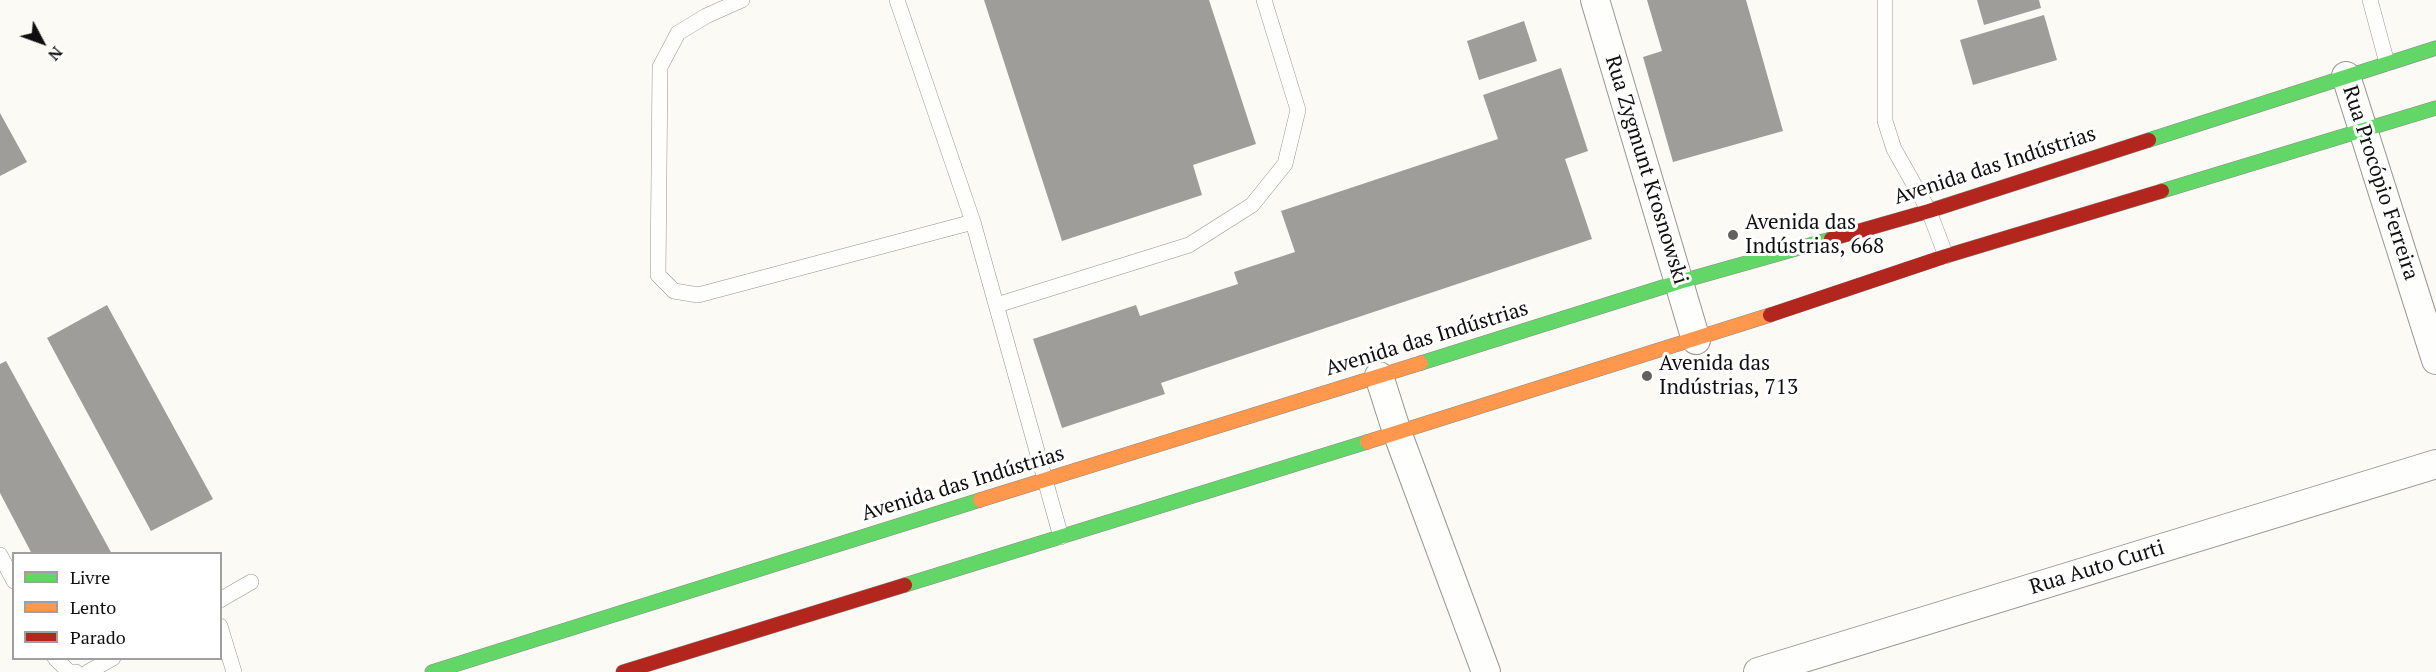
<!DOCTYPE html>
<html>
<head>
<meta charset="utf-8">
<style>
	body { margin:0 }
	#map { position:relative; width:2436px; height:672px; overflow:hidden; background:#fbfaf4; font-family:"PT Serif",serif }
	canvas { display:block }
	.legend { position:absolute; left:12px; top:552px; width:210px; height:108px; box-sizing:border-box; background:#fff; border:2px solid #9f9f9f; margin:0; padding:8px 10px; list-style:none; font-size:18px; color:#0f0f0f }
	.legend li { display:flex; align-items:center; gap:12px; height:30px }
	.legend b { width:30px; border:2px solid #9f9f9f }
	.north { position:absolute; left:12px; top:12px; width:60px; height:60px; -webkit-text-stroke:4px #fff; paint-order:stroke; rotate:131deg; font-size:16px; font-weight:700; line-height:24px; text-align:center; color:#0f0f0f }
	.north::after { content:''; display:block; margin:auto; width:21px; height:27px; background:#0f0f0f; clip-path:polygon(50% 0,100% 100%,50% 72%,0 100%) }
</style>
</head>
<body>
<div id="map">
<canvas width="2436" height="672"></canvas>
<ul class="legend">
<li><b style="height:8px;background:#63d668"></b>Livre</li>
<li><b style="height:8px;background:#ff974d"></b>Lento</li>
<li><b style="height:8px;background:#b3261e"></b>Parado</li>
</ul>
<div class="north">N</div>
</div>
<script>
const g = document.querySelector('canvas').getContext('2d');
g.lineJoin = 'round';
function fillPath(path, color) { g.fillStyle = color; g.fill(path, 'evenodd'); }
const poly = rows => new Path2D(rows.map(r => 'M' + r).join(''));
function trace(path, color, width, dash) { g.strokeStyle = color; g.lineWidth = width; g.lineCap = dash ? 'butt' : 'round'; g.setLineDash(dash || []); g.stroke(path); }
function label(font, color, halo, rows, align = 'center') {
  g.font = font + ' "PT Serif",serif'; g.lineWidth = 6; g.setLineDash([]); g.textBaseline = 'middle'; g.strokeStyle = halo; g.fillStyle = color; for (const [text, x, y, turn = 0] of rows) {
    g.save(); g.translate(x, y); g.rotate((+turn || 0) * Math.PI / 180); g.textAlign = isNaN(turn) ? turn : align; if (halo) g.strokeText(text, 0, 0); g.fillText(text, 0, 0); g.restore();
  }
}
const building = poly([
	[984,0,1209,0,1256,144,1193,165,1202,195,1062,241],
	[1647,0,1746,0,1783,131,1673,162,1643,57,1662,51],
	[1977,0,2039,0,2041,8,1984,25],
	[2044,15,2057,60,1973,85,1960,40],
	[1524,21,1537,61,1479,80,1467,41],
	[1561,68,1588,151,1565,159,1592,239,1161,383,1165,394,1062,428,1033,339,1136,305,1140,316,1238,284,1234,272,1295,252,1281,211,1498,139,1483,95],
	[0,113,27,162,0,176],
	[107,305,213,499,151,531,47,338],
	[6,361,112,554,32,554,0,493,0,364]
]);
const lane = poly([
	[742,0,706,16,678,33,660,67,658,275,674,291,698,295,973,222],
	[897,0,973,222,1061,537],
	[1885,0,1885,121,1894,149,1929,211,1946,256],
	[2370,0,2387,63],
	[997,305,1189,245,1252,205,1285,164,1298,110,1264,0],
	[0,555,14,581],
	[220,600,251,582],
	[220,626,234,672],
	[55,658,69,672,76,672],
	[88,672,113,658]
]);
const street = poly([
	[1595,0,1696,340],
	[2346,76,2436,360],
	[1379,376,1397,432,1486,672],
	[1758,672,2436,464]
]);
const fast = poly([
	[2149,140,2436,48],
	[2162,191,2436,108],
	[1421,363,1679,282,1831,239],
	[905,585,1367,442],
	[432,672,980,500]
]);
const slow = poly([
	[1367,442,1770,315],
	[980,500,1421,363]
]);
const jam = poly([
	[1831,239,1929,211,2149,140],
	[1770,315,1946,256,2162,191],
	[623,672,905,585]
]);
const markers = [
	[1733,235,6,"#62615f"],
	[1647,376,6,"#62615f"]
];
const streetNames = [
	["Avenida das Indústrias",1995,166,-18],
	["Rua Zygmunt Krosnowski",1646,170,73],
	["Rua Procópio Ferreira",2380,183,72],
	["Avenida das Indústrias",1427,339,-17],
	["Avenida das Indústrias",963,484,-17],
	["Rua Auto Curti",2097,568,-17]
];
const poiNames = [
	["Avenida das",1745,223],
	["Indústrias, 668",1745,247],
	["Avenida das",1659,364],
	["Indústrias, 713",1659,388]
];
fillPath(building, '#9f9d9a');
trace(lane, '#959592', 16);
trace(street, '#959592', 30);
trace(fast, '#8c8b89', 15);
trace(slow, '#8c8b89', 15);
trace(jam, '#8c8b89', 15);
trace(lane, '#fefefd', 15);
trace(street, '#fefefd', 28);
trace(fast, '#63d668', 14);
trace(slow, '#ff974d', 14);
trace(jam, '#b3261e', 14);
for (const [x, y, r, color] of markers) { const dot = new Path2D(); dot.arc(x, y, r, 0, 2 * Math.PI); g.fillStyle = color; g.fill(dot); trace(dot, '#fff', 2); }
label('21px', '#0f0f0f', '#fff', streetNames);
label('21px', '#0f0f0f', '#fff', poiNames, 'left');
</script>
</body>
</html>
